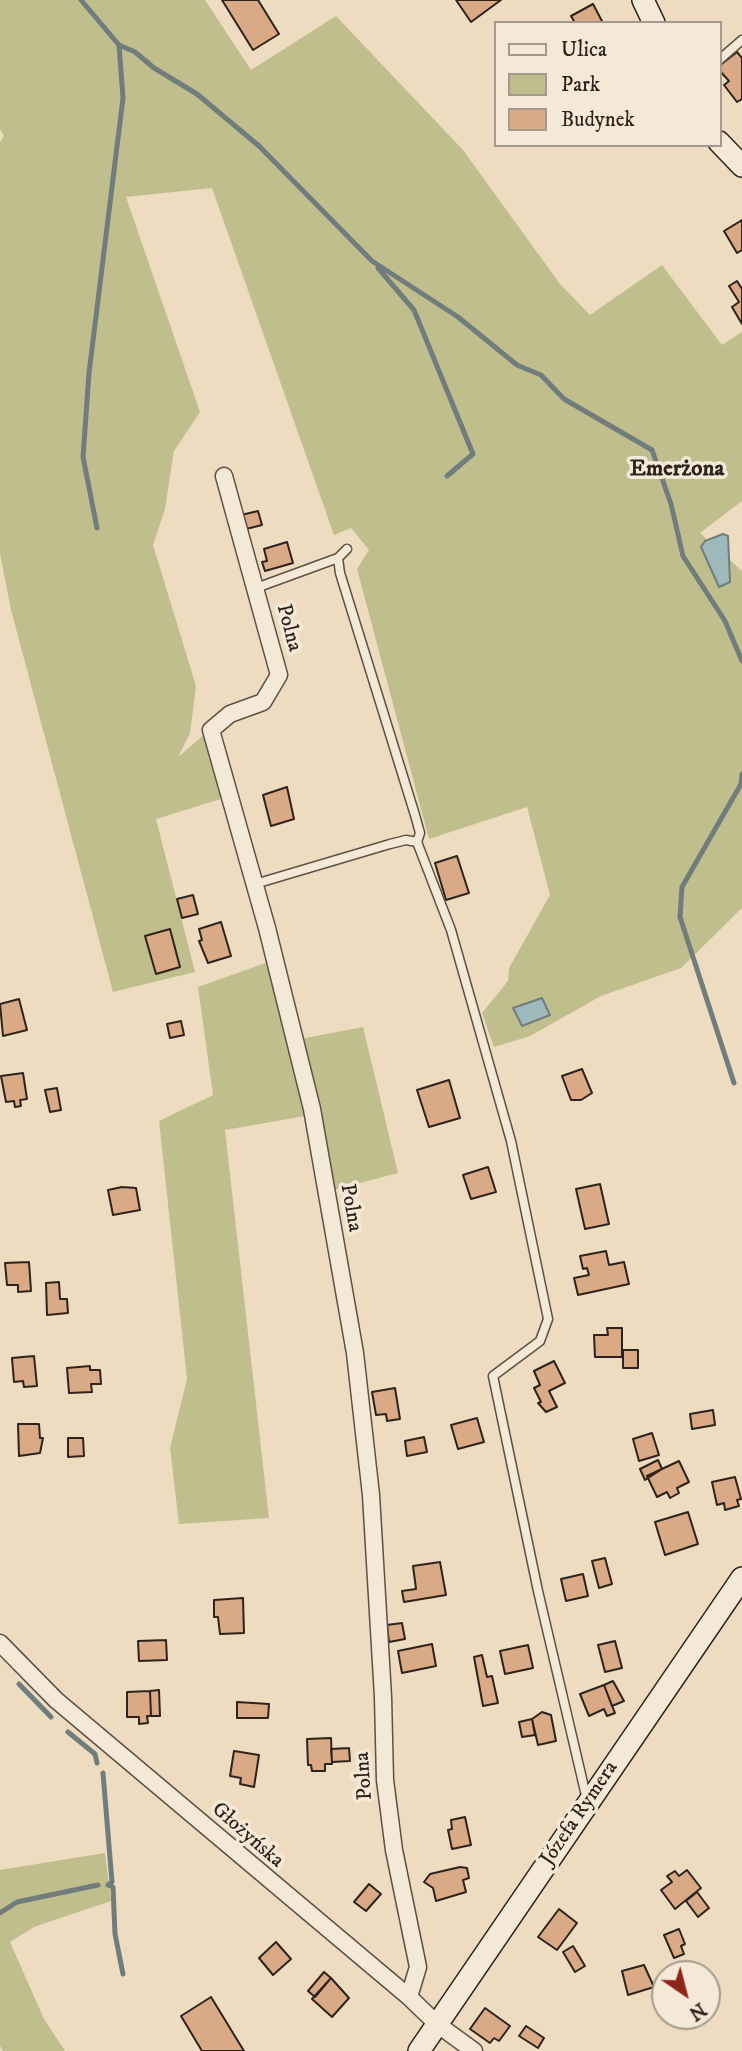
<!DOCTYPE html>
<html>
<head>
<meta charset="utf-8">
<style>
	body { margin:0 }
	#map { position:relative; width:742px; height:2051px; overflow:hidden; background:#eedcc0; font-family:"IM FELL DW Pica",serif }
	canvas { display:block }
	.legend { position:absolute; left:494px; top:21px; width:228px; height:126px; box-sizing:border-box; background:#f4e8d6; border:2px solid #a4998c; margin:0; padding:9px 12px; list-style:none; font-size:21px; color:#2d221c }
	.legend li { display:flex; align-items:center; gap:14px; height:35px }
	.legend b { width:35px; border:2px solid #a4998c }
	.north { position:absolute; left:651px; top:1960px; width:70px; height:70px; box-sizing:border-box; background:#f4e8d6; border:2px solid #a4998c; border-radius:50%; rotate:145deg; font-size:19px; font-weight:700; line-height:28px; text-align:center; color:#2d221c }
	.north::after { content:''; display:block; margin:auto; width:24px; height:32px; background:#8f2418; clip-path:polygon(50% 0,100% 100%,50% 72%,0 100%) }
</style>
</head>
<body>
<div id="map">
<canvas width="742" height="2051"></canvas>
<ul class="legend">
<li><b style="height:9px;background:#f4e8d6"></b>Ulica</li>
<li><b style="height:19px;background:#c1be8d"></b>Park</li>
<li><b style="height:19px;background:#daaa86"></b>Budynek</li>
</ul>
<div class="north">N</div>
</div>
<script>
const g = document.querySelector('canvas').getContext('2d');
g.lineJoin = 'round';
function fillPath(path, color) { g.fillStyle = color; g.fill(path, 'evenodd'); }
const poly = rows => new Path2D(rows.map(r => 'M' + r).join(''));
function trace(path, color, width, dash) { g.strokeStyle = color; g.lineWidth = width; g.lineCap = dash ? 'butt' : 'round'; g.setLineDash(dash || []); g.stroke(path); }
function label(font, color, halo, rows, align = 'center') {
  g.font = font + ' "IM FELL DW Pica",serif'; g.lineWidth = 7; g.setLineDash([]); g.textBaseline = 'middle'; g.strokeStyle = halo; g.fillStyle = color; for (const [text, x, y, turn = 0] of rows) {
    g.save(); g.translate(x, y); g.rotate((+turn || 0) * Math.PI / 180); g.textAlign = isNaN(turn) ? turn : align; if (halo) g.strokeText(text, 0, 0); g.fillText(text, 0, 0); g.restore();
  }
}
const green = poly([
	[0,0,205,0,251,70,336,16,463,150,560,284,590,315,662,265,722,345,742,332,742,501,700,533,742,571,742,908,681,968,601,996,530,1036,494,1047,482,1013,508,981,509,968,550,895,527,807,429,839,357,569,369,550,351,528,334,535,212,188,126,197,200,412,174,451,165,509,153,545,196,686,190,733,178,757,206,733,224,798,156,819,195,972,113,992,11,610,0,554,0,142,4,136,0,129],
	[271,961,305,1116,225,1130,269,1518,179,1524,170,1448,187,1379,159,1121,213,1095,198,987],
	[363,1027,398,1173,333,1190,300,1039],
	[105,1853,111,1901,34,1927,10,1942,44,2019,65,2051,3,2051,0,2046,0,1870]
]);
const water = poly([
	[723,534,728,536,730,582,719,587,701,547,705,541,723,534],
	[542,998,550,1015,522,1026,513,1008,542,998]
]);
const stream = poly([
	[81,0,119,45,135,52,154,68,197,94,259,146,372,261,458,317,517,365,541,375,564,399,652,450,671,504,683,556,725,621,742,661],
	[378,268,414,310,473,454,447,476],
	[97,528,83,457,89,373,123,98,119,45],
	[734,1083,680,917,682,887,741,784,742,774],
	[19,1684,51,1717],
	[68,1732,95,1754,97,1763],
	[103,1773,112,1882,108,1885,113,1887,115,1934,123,1974],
	[0,1913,17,1902,98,1885]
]);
const building = poly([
	[222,0,258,0,279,34,253,50,222,0],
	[456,0,501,0,471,22,456,0],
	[593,4,603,23,575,23,571,16,593,4],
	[737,52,742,58,742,99,737,102,724,85,729,81,719,70,719,66,737,52],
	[742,220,742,250,737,253,724,231,742,220],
	[737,281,742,289,742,324,732,307,739,302,729,286,737,281],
	[258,511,262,525,246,529,241,515,258,511],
	[287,542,293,563,265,571,262,562,267,561,264,549,287,542],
	[287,787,294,819,271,826,263,795,287,787],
	[457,856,469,893,446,900,435,863,457,856],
	[193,895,198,914,182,918,177,899,193,895],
	[221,922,231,956,208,963,199,941,202,940,199,929,221,922],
	[170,929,180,967,156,974,145,936,170,929],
	[19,999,27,1030,3,1036,0,1004,19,999],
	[181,1021,184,1035,170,1038,167,1024,181,1021],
	[582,1069,592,1093,581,1100,571,1100,562,1076,582,1069],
	[23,1073,27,1099,20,1100,21,1106,15,1107,14,1101,6,1102,1,1076,23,1073],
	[449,1080,460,1118,429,1127,417,1090,449,1080],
	[57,1088,61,1110,50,1112,45,1090,57,1088],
	[488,1167,496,1192,471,1199,463,1175,488,1167],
	[600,1184,609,1224,585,1229,576,1189,600,1184],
	[122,1187,136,1188,140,1210,113,1215,108,1190,122,1187],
	[606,1251,609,1265,624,1262,629,1284,578,1295,574,1278,589,1275,587,1268,583,1269,580,1256,606,1251],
	[29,1262,31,1291,18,1292,18,1285,7,1285,5,1263,29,1262],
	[59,1282,60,1299,67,1299,68,1313,47,1315,46,1283,59,1282],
	[607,1328,622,1328,622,1357,595,1357,594,1335,608,1335,607,1328],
	[623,1350,638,1350,638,1368,623,1368,623,1350],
	[34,1356,37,1386,24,1387,23,1381,14,1382,12,1358,34,1356],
	[554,1361,565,1383,549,1391,557,1407,546,1412,538,1403,541,1402,534,1388,540,1385,534,1371,554,1361],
	[90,1366,90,1370,100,1370,101,1384,91,1384,92,1392,69,1393,67,1368,90,1366],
	[395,1388,400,1419,387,1421,386,1414,376,1415,372,1392,395,1388],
	[713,1410,715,1425,692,1429,690,1414,713,1410],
	[477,1418,484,1442,458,1449,451,1425,477,1418],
	[18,1424,39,1424,40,1438,43,1438,40,1453,19,1456,18,1424],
	[652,1433,659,1455,639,1461,633,1439,652,1433],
	[424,1437,427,1452,407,1456,405,1441,424,1437],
	[68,1438,83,1438,84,1456,68,1457,68,1438],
	[658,1460,662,1469,645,1480,640,1469,658,1460],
	[679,1461,689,1482,677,1488,679,1493,670,1498,667,1492,657,1497,647,1476,679,1461],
	[735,1477,741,1499,737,1500,739,1506,725,1510,724,1503,717,1505,712,1482,735,1477],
	[688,1512,698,1544,665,1555,655,1522,688,1512],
	[605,1558,612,1584,599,1588,592,1561,605,1558],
	[440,1562,446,1595,404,1602,402,1591,416,1589,413,1566,440,1562],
	[583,1574,588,1596,566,1601,561,1579,583,1574],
	[243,1598,244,1633,220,1634,218,1617,214,1617,214,1600,243,1598],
	[402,1623,405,1639,389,1642,387,1625,402,1623],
	[166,1640,167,1660,139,1661,138,1641,166,1640],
	[615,1641,622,1668,605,1672,598,1645,615,1641],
	[432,1644,436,1666,402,1673,398,1651,432,1644],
	[528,1645,533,1668,505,1674,500,1651,528,1645],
	[482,1655,487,1677,492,1676,498,1703,483,1706,474,1657,482,1655],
	[613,1681,624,1701,612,1706,604,1685,613,1681],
	[604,1685,615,1713,607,1716,604,1709,589,1716,580,1694,604,1685],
	[159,1690,160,1716,151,1716,150,1691,159,1690],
	[150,1691,151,1716,147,1716,148,1723,139,1724,139,1717,127,1717,127,1692,150,1691],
	[237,1702,269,1704,268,1718,237,1718,237,1702],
	[542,1712,551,1715,556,1741,538,1745,532,1719,542,1712],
	[532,1719,535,1735,522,1737,519,1722,532,1719],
	[331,1738,332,1764,325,1764,325,1771,312,1771,311,1765,308,1765,307,1739,331,1738],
	[349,1748,350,1761,332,1762,331,1749,349,1748],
	[234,1751,259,1755,254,1787,240,1784,241,1778,230,1776,234,1751],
	[465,1817,471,1845,452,1849,448,1830,452,1829,451,1820,465,1817],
	[460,1867,467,1868,469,1878,463,1880,466,1892,436,1901,433,1888,424,1882,430,1874,460,1867],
	[687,1870,701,1888,675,1909,661,1890,672,1882,667,1876,675,1871,679,1876,687,1870],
	[369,1884,381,1894,366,1911,354,1902,369,1884],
	[697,1892,709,1908,698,1917,686,1901,697,1892],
	[559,1909,577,1923,557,1950,538,1937,559,1909],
	[679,1929,685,1944,681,1946,684,1954,674,1958,664,1935,679,1929],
	[276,1942,291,1959,273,1975,259,1958,276,1942],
	[573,1946,585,1966,575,1972,563,1952,573,1946],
	[644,1965,654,1987,628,1995,622,1971,644,1965],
	[324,1972,331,1978,315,1997,308,1991,324,1972],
	[331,1978,349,1998,332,2017,312,1999,331,1978],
	[211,1997,244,2051,202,2051,181,2016,211,1997],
	[485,2008,510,2026,499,2041,494,2038,490,2043,470,2029,485,2008],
	[526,2026,544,2038,538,2048,519,2036,526,2026]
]);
const lane = poly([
	[719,60,742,40],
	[347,549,338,558,340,573,415,815,420,833,417,842],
	[256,588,338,558],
	[255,884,390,844,406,840,417,842,451,930,511,1141,548,1319,540,1341,493,1376,538,1591,587,1800]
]);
const street = poly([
	[224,476,279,675,263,702,230,714,211,730,267,928,312,1109,355,1353,371,1495,383,1697,385,1780,394,1850,418,1967,409,1997],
	[0,1643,56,1700,409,1997,437,2024,474,2051]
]);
const secondary = poly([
	[643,0,654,23],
	[719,142,742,166],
	[419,2051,742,1578]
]);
const streetNames = [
	["Polna",288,628,75],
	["Polna",350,1208,80],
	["Polna",365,1776,-94],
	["Józefa Rymera",580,1814,-56],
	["Głożyńska",247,1836,41]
];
const neighbourhoodNames = [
	["Emerżona",677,470]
];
fillPath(green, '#c1be8d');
fillPath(water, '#9eb9bc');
trace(water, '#717d7c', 2);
trace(stream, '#717d7c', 5);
fillPath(building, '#daaa86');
trace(building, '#2d221c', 2);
trace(lane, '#5d5045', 11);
trace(street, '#5d5045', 19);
trace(secondary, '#2d221c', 24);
trace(lane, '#f4e8d6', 8);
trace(street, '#f4e8d6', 16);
trace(secondary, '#f4e8d6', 21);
label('21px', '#2d221c', '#f4e8d6', streetNames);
label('bold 23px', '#2d221c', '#f4e8d6', neighbourhoodNames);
</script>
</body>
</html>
